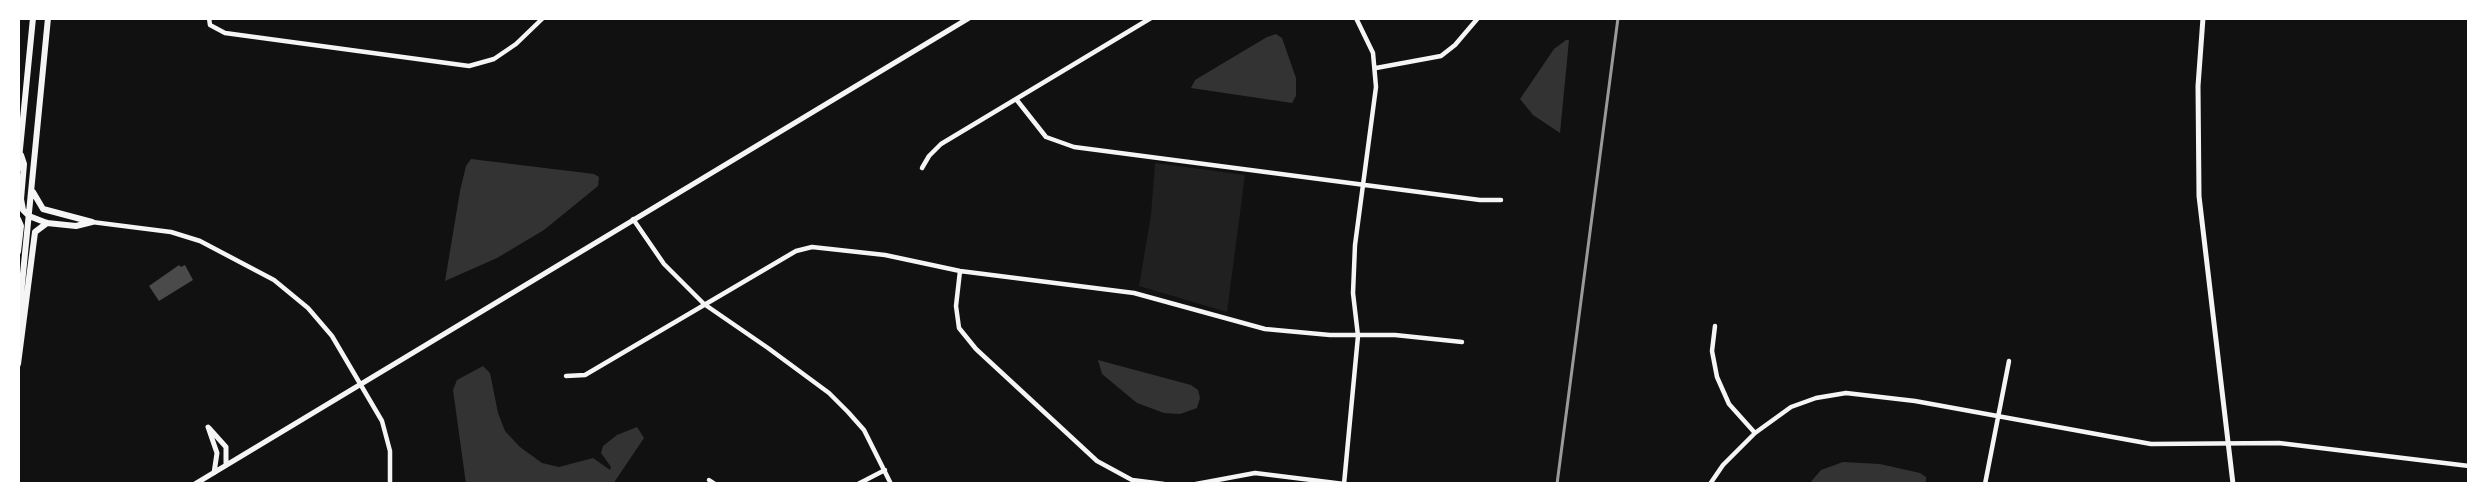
<!DOCTYPE html>
<html>
<head>
<meta charset="utf-8">
<style>
	body { margin:0 }
	#map { position:relative; width:2487px; height:502px; overflow:hidden; background:#111; font-family:"Fira Sans",sans-serif }
	canvas { display:block }
	.frame { position:absolute; inset:0; border:20px solid #fff; pointer-events:none }
</style>
</head>
<body>
<div id="map">
<canvas width="2487" height="502"></canvas>
<div class="frame"></div>
</div>
<script>
const g = document.querySelector('canvas').getContext('2d');
g.lineJoin = 'round';
function fillPath(path, color) { g.fillStyle = color; g.fill(path, 'evenodd'); }
const poly = rows => new Path2D(rows.map(r => 'M' + r).join(''));
function trace(path, color, width, dash) { g.strokeStyle = color; g.lineWidth = width; g.lineCap = dash ? 'butt' : 'round'; g.setLineDash(dash || []); g.stroke(path); }
const green = poly([
	[1155,163,1245,175,1227,312,1139,286,1151,215]
]);
const water = poly([
	[1276,34,1282,38,1296,78,1296,96,1292,103,1191,88,1195,80,1267,37],
	[1566,40,1569,40,1560,133,1533,115,1520,99,1554,49],
	[471,159,594,174,599,177,598,186,544,230,497,258,445,281,460,191,466,166],
	[1098,360,1191,385,1198,390,1200,398,1197,408,1180,414,1164,413,1137,403,1102,374],
	[483,366,490,373,498,413,505,431,520,447,542,463,559,467,593,458,610,470,611,467,601,453,603,446,617,435,637,427,644,438,613,484,466,484,453,390,457,380],
	[1843,462,1880,464,1920,473,1926,477,1926,481,1922,484,1809,484,1821,470]
]);
const building = poly([
	[179,265,181,267,185,265,193,280,159,301,149,286]
]);
const minor = poly([
	[209,18,210,25,225,33,469,66,494,59,516,44,543,18],
	[1376,68,1441,56,1455,45,1478,18],
	[1016,99,1046,137,1074,147,1480,200,1501,200],
	[922,168,929,156,941,144,1151,18],
	[633,219,664,264,704,304,768,348,829,393,848,412,864,430,891,484],
	[92,222,171,232,200,241,274,280,308,308,332,336,382,421,390,451,390,484],
	[960,271,956,306,959,328,976,349,1097,461,1132,480,1164,484],
	[1715,326,1712,351,1717,377,1729,404,1755,433],
	[566,376,585,375,796,251,812,247,885,255,960,271,1134,293,1265,329,1330,335,1395,335,1462,342],
	[709,480,715,484],
	[858,484,885,470],
	[1196,484,1255,473,1344,484],
	[1344,484,1358,336,1353,293,1355,245,1376,87,1373,53,1356,18],
	[1710,484,1723,465,1755,433,1791,407,1816,398,1846,393,1915,401,2151,444,2279,443,2469,466],
	[1985,484,2009,361]
]);
const tertiary = poly([
	[2203,18,2198,86,2199,196,2233,484],
	[208,427,217,453,214,473],
	[209,428,226,447,226,465],
	[195,484,969,18]
]);
const secondary = poly([
	[21,155,24,164,21,199,23,210,29,216,47,223,76,226,92,222],
	[18,169,33,18],
	[33,192,43,209,92,222],
	[18,219,21,226,18,252],
	[18,325,48,18],
	[18,364,35,232,47,223]
]);
const rail = poly([
	[1557,484,1618,18]
]);
fillPath(green, '#202020');
fillPath(water, '#333');
fillPath(building, '#4a4a4a');
trace(minor, '#f5f5f5', 4.5);
trace(tertiary, '#f5f5f5', 5);
trace(secondary, '#f5f5f5', 6);
trace(rail, '#9a9a9a', 3);
</script>
</body>
</html>
